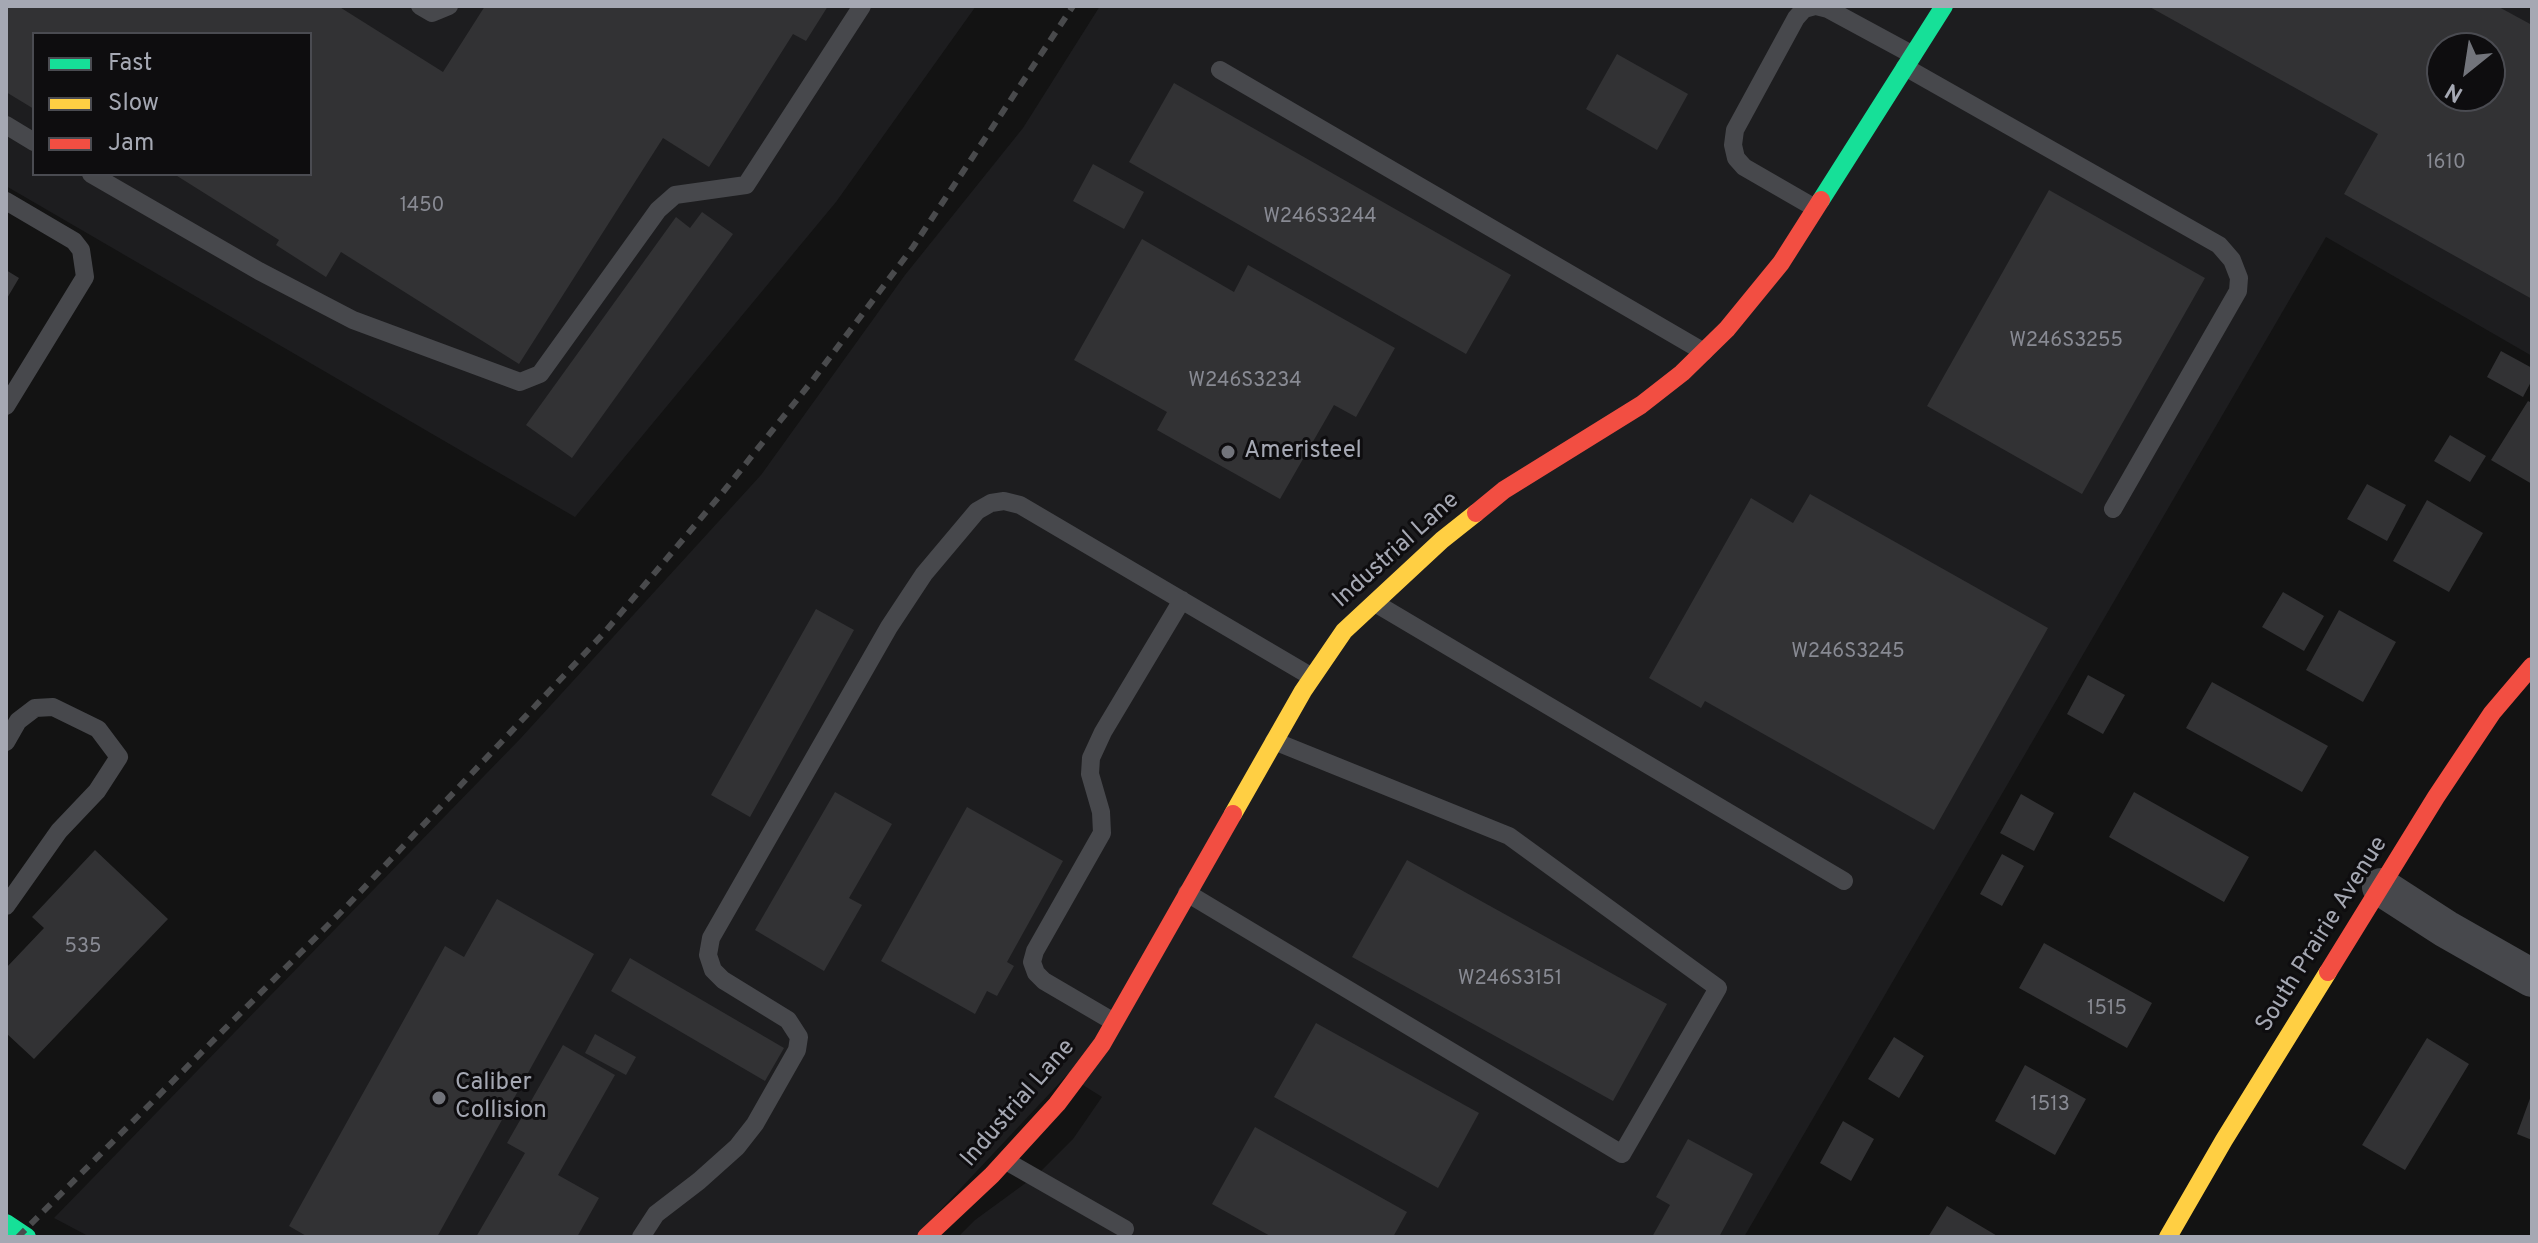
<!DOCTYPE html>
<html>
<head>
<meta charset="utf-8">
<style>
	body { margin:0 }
	#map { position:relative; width:2538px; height:1243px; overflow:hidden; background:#131313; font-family:Overpass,sans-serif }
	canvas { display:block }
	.frame { position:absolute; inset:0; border:8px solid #a5a8b3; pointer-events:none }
	.legend { position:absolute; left:32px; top:32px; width:280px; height:144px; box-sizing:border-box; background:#0e0d0f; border:2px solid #4a4b51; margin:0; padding:10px 14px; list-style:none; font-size:24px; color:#a5a8b3 }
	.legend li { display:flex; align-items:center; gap:16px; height:40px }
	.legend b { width:40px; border:2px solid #4a4b51 }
	.north { position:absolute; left:2426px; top:32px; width:80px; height:80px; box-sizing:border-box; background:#0e0d0f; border:2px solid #4a4b51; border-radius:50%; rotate:210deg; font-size:22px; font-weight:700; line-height:32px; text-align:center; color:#a5a8b3 }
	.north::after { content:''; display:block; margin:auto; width:28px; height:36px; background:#72747b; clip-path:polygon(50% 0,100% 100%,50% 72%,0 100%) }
</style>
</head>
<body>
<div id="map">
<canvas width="2538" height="1243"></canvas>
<div class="frame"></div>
<ul class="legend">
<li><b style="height:10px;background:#16e098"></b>Fast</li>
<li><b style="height:10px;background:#ffcf43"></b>Slow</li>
<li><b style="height:10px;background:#f24e42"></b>Jam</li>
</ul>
<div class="north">N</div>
</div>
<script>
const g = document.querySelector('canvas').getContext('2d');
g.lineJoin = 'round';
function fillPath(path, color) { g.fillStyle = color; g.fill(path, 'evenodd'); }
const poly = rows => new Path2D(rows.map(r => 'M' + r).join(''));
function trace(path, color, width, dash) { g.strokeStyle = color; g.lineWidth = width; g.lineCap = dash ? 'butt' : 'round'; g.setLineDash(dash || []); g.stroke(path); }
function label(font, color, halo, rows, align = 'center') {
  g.font = font + ' Overpass,sans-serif'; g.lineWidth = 6; g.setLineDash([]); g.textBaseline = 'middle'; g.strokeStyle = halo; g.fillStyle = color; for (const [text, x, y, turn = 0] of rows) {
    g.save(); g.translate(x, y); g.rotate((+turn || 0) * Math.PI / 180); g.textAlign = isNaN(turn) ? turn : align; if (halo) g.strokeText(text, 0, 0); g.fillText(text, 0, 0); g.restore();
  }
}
const built = poly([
	[6,6,976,6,836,202,575,517,6,186],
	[34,34,310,34,310,174,34,174],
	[1100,6,2532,6,2532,356,2326,237,1744,1237,958,1237,975,1220,1038,1174,1073,1139,1102,1097,1067,1075,915,1237,90,1237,54,1218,520,739,761,475,905,275,1023,128],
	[2442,48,2490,48,2490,96,2442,96]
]);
const building = poly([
	[6,6,338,6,443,72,485,6,828,6,806,41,793,34,709,167,663,138,519,364,341,252,326,277,276,245,279,240,174,174,310,174,310,34,34,34,34,109,6,92],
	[2148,6,2497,6,2532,25,2532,299,2344,194,2378,134],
	[2442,48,2490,48,2490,96,2442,96],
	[1617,54,1688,94,1657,150,1586,109],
	[1174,83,1511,275,1466,354,1129,162],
	[1093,164,1144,192,1124,229,1073,201],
	[2049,190,2205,278,2082,494,1927,406],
	[702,212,733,234,572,458,526,425,676,217,690,228],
	[1142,239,1234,292,1248,265,1395,348,1356,417,1334,405,1280,499,1157,430,1167,412,1074,360],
	[6,270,19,278,6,300],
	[2501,351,2532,368,2532,380,2523,397,2487,377],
	[2528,401,2532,403,2532,484,2491,460],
	[2450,435,2486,456,2470,482,2434,461],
	[2367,484,2406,505,2387,541,2347,519],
	[1810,494,2048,628,1934,830,1705,701,1701,708,1649,678,1751,498,1793,523],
	[2427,500,2483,533,2449,592,2393,561],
	[2283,592,2324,616,2304,651,2262,627],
	[816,609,854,630,750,817,711,795],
	[2339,610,2396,642,2363,702,2306,670],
	[2088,675,2125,695,2103,734,2067,714],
	[2212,682,2328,746,2302,792,2186,728],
	[835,792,892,824,849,898,862,905,824,971,755,930],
	[2134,792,2249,857,2224,902,2109,837],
	[2021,794,2054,813,2034,851,2000,833],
	[967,807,1063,861,1007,962,1014,966,997,996,987,991,975,1014,881,961],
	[95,850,168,919,34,1059,6,1033,6,968,44,928,32,917],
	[2002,854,2024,866,2002,906,1980,894],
	[1407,860,1667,1004,1613,1101,1352,957],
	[497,899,594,954,437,1237,308,1237,289,1226,445,946,464,957],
	[2044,943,2152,1003,2127,1048,2019,988],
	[630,958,784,1048,765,1081,611,991],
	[1316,1023,1479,1113,1438,1188,1274,1097],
	[595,1034,636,1057,626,1075,585,1053],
	[1894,1037,1924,1056,1899,1098,1868,1079],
	[2427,1038,2469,1064,2405,1170,2362,1145],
	[563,1045,615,1075,558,1175,599,1198,577,1237,476,1237,525,1153,507,1143],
	[2025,1065,2086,1099,2055,1155,1995,1121],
	[2532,1093,2532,1140,2517,1134],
	[1843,1121,1874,1139,1851,1181,1820,1163],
	[1255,1127,1407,1212,1393,1237,1272,1237,1212,1204],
	[1688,1139,1753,1174,1719,1237,1652,1237,1670,1205,1656,1197],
	[1947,1206,1999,1237,1928,1237]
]);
const lane = poly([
	[420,6,432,13,449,6],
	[1815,6,1804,9,1796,18,1735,130,1733,145,1736,158,1744,167,1815,208],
	[1816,6,1828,9,1913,55],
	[1905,67,2219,245,2232,260,2239,278,2238,291,2113,509],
	[1220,70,1704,352],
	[6,125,34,142],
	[91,174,259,271,353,320,520,382,540,374,658,210,675,195,746,185,862,6],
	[6,201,74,241,81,250,85,277,6,406],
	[1375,603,1844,881],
	[6,742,18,721,35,708,53,707,98,729,119,757,97,791,59,831,6,906],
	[1187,893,1622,1154,1718,988,1509,836,1274,741],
	[1114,1022,1044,981,1036,973,1032,962,1035,951,1102,833,1101,812,1090,774,1091,758,1103,732,1182,600],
	[1006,1161,1125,1229],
	[641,1237,656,1214,699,1181,737,1147,755,1124,797,1050,799,1037,788,1020,723,980,713,970,708,955,711,938,889,627,924,574,977,511,991,503,1004,501,1020,505,1312,677]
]);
const street = poly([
	[2381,887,2446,929,2532,978]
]);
const fast = poly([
	[1821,200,1944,6],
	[6,1223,27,1237]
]);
const slow = poly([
	[1233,814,1303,691,1344,631,1442,540,1476,513],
	[2168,1237,2224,1140,2328,972]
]);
const jam = poly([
	[1476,513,1504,490,1641,405,1682,373,1727,329,1781,263,1821,200],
	[2328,972,2436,797,2492,713,2532,666],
	[926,1237,992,1175,1057,1104,1102,1044,1233,814]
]);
const rail = poly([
	[18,1237,345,908,604,633,723,492,812,381,913,247,1073,6]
]);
const markers = [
	[1228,452,8,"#72747b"],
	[439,1098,8,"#72747b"]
];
const numberNames = [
	["1610",2446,164],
	["1450",422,207],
	["W246S3244",1320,218],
	["W246S3255",2066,342],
	["W246S3234",1245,382],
	["W246S3245",1848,653],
	["535",83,948],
	["W246S3151",1510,980],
	["1515",2107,1010],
	["1513",2050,1106]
];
const poiNames = [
	["Ameristeel",1244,452],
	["Caliber",455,1084],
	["Collision",455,1112]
];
const streetNames = [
	["Industrial Lane",1397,551,-42],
	["South Prairie Avenue",2323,935,-58],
	["Industrial Lane",1019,1104,-49]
];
fillPath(built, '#1d1d1f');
fillPath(building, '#323234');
trace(lane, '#47484c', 18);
trace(street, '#47484c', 38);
trace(fast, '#16e098', 18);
trace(slow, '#ffcf43', 18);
trace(jam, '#f24e42', 18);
trace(rail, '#494a4c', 6, [10, 8]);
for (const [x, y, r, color] of markers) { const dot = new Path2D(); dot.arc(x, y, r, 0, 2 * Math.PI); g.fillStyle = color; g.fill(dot); trace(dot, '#0e0d0f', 3); }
label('20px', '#888a93', null, numberNames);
label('24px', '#a5a8b3', '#0e0d0f', poiNames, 'left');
label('24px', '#a5a8b3', '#0e0d0f', streetNames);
</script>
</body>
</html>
